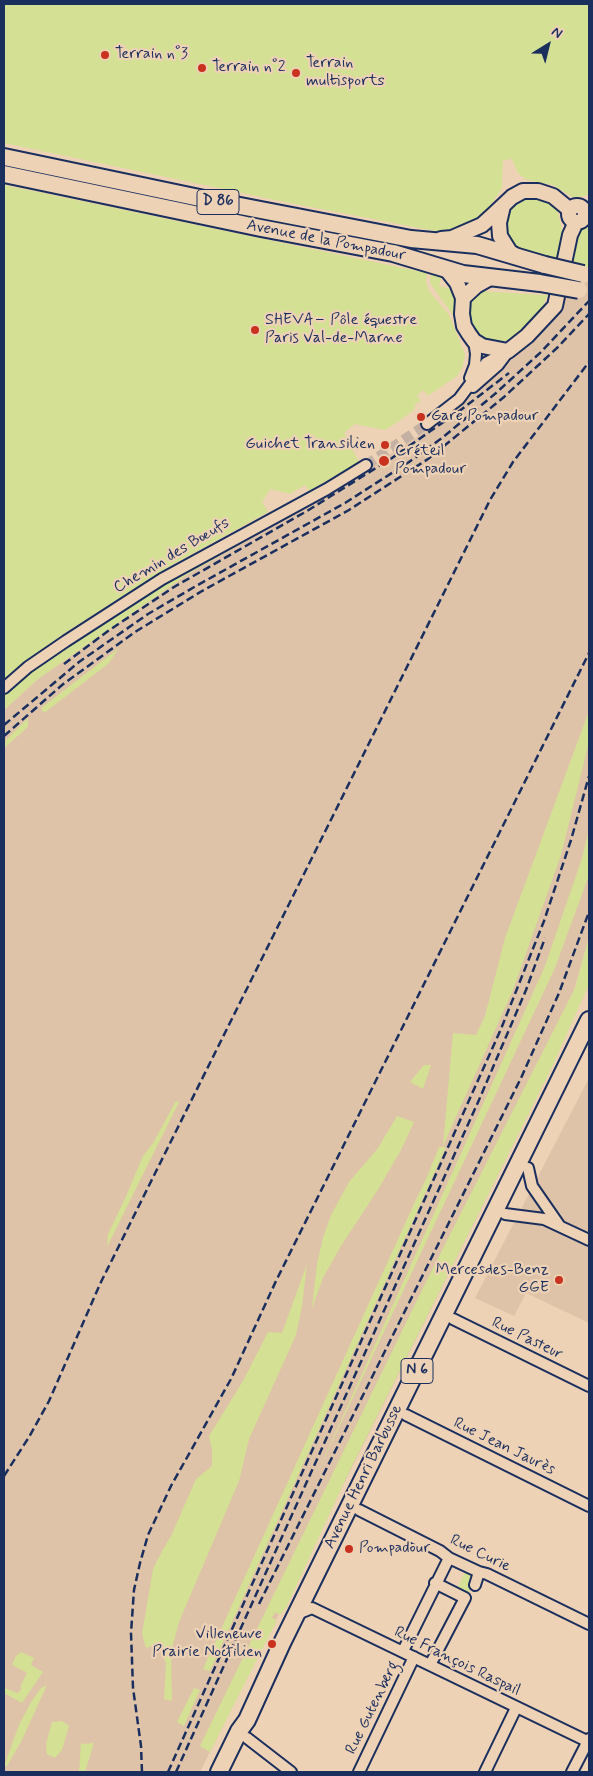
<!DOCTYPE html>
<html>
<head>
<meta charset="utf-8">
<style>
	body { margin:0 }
	#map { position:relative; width:593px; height:1776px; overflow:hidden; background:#eed2b5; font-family:Mynerve,sans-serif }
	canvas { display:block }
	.frame { position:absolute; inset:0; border:5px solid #1b2f5e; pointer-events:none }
	.north { position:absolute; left:523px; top:20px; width:50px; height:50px; -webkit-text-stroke:4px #eed2b5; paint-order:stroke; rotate:36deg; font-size:14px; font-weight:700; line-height:20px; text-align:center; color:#1b2f5e }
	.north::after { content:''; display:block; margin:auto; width:18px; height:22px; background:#1b2f5e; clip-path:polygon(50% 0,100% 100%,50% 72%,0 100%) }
</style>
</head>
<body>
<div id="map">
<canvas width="593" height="1776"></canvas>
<div class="frame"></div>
<div class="north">N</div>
</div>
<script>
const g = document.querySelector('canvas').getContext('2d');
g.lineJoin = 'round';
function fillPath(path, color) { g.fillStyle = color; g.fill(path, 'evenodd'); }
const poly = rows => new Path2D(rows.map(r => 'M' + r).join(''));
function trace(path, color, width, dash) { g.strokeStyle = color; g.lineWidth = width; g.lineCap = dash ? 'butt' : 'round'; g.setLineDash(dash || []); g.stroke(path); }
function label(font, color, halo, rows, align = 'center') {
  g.font = font + ' Mynerve,sans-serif'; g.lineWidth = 4.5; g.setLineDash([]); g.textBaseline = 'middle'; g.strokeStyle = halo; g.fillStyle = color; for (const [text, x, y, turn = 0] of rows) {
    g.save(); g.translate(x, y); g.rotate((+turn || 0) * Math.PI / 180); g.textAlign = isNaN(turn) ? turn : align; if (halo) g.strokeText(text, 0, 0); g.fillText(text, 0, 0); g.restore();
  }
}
const built = poly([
	[589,280,589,937,553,1065,200,1772,4,1772,4,710,38,679,188,574,331,493,429,429,485,385,549,325,561,310,565,297],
	[589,1078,589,1323,526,1293,514,1316,475,1298]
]);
const green = poly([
	[4,4,589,4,589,193,585,196,574,198,553,185,527,180,518,173,512,159,503,160,502,188,491,205,475,220,464,226,440,232,285,202,4,143],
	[4,185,427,273,426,283,430,292,449,315,465,354,463,366,457,376,428,396,424,390,417,395,421,401,415,404,414,410,399,421,385,430,355,424,344,433,359,462,309,491,305,485,290,494,270,489,262,502,268,512,166,568,63,634,30,658,4,679],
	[524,197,535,197,553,202,558,212,563,234,557,259,515,248,504,234,507,219,512,206,516,201],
	[589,220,589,268,571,262,579,233,586,225,585,223],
	[431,274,442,276,439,286,454,290,454,317,430,283],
	[478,291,544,295,548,294,539,315,516,336,503,342,492,341,484,337,479,334,472,324,469,307,471,300],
	[311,504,188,574,38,679,4,710,4,695,30,672,85,634,175,575],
	[119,648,108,664,44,713,41,708],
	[589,711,589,742,561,855,513,990,443,1146,453,1033,476,1035,485,1016,505,938],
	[28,718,28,727,4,748,4,742],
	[589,829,589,875,555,968,317,1474,545,966,582,858],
	[589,937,589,984,553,1065,350,1470,286,1608,280,1615,275,1612,272,1618,277,1620,210,1752,200,1746,421,1292,575,988],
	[424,1065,431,1065,423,1089,410,1082],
	[176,1101,179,1102,107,1247,108,1234,127,1194,143,1156,153,1143],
	[397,1116,414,1122,401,1150,379,1188,341,1246,323,1278,312,1308,317,1264,323,1238,331,1215,349,1182,378,1148],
	[439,1147,446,1147,210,1671,203,1669,413,1206,427,1177],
	[307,1264,302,1306,296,1335,249,1439,239,1481,179,1622,171,1652,172,1701,164,1699,166,1663,157,1644,146,1648,142,1634,153,1569,162,1551,171,1536,196,1479,212,1466,212,1450,209,1436,243,1381,268,1332,282,1333],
	[465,1572,475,1577,468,1594,457,1589],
	[21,1652,34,1658,31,1665,43,1672,22,1703,4,1693,4,1688,18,1693,22,1688,20,1687,27,1673,12,1665,16,1656],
	[47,1685,22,1740,7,1766,4,1766,19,1725,31,1702,41,1688],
	[194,1688,200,1690,184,1726,177,1722],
	[62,1721,69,1726,62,1750,55,1758,47,1754,46,1744,52,1722],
	[94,1743,85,1772,79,1772,81,1744]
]);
const streetTunnel = poly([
	[366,465,427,424]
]);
const street = poly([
	[470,378,475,365,476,354,474,341],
	[473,387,498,365,507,353],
	[427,424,459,399,486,363,508,351],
	[4,688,28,667,66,641,162,579,327,489,366,465],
	[528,1168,532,1186,559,1225],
	[505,1214,544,1219,589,1240],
	[453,1319,589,1386],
	[406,1415,589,1506],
	[359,1510,440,1551,449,1558,479,1572,487,1574,589,1624],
	[475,1585,479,1572],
	[297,1614,312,1608,589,1742],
	[403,1651,449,1558],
	[430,1665,465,1598,435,1583],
	[247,1738,291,1772],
	[359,1772,414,1657],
	[485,1772,516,1708],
	[572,1772,589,1739]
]);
const secondary = poly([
	[503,206,499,223,500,236,510,252,518,257],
	'569 214a8 8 0 1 1 16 0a8 8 0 1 1-16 0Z',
	[441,239,452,238,482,225,493,215,512,197,523,191,538,191,553,196,570,210],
	[446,269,457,283,463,298,462,314,464,326,469,334,474,341,482,346,508,351,527,336,555,306,570,235,576,222],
	[463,298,476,286,492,277]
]);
const primary = poly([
	[4,157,209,200,411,239,477,245,545,265],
	[4,174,261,228,393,253,463,274,540,283],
	[219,1772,239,1731,247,1720,282,1643,589,1020]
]);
const rail = poly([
	[64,664,108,631,174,587,307,511,392,458,462,409,509,373],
	[4,725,79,662,148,614,196,586,345,503,409,462,442,438,496,393,541,352,589,301],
	[4,736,62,685,135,632,202,591,349,510,428,459,504,397,558,347,589,314],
	[4,1476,29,1437,49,1401,100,1284,490,500,513,462,589,362],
	[259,1604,521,1078,559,993,589,912],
	[142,1772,141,1746,133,1688,131,1633,134,1590,140,1563,148,1535,171,1486,231,1379,276,1281,589,653],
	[168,1772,501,1029,544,921,571,840,589,776],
	[176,1772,479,1100,526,990,545,938]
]);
const primaryBridge = poly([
	[545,265,583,274],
	[540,283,579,290]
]);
const markers = [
	[105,55,5,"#c8321e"],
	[202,68,5,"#c8321e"],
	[296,73,5,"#c8321e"],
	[255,330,5,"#c8321e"],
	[421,417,5,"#c8321e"],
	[385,445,5,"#c8321e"],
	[384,461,6,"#c8321e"],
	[559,1280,5,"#c8321e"],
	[349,1549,5,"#c8321e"],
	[272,1644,5,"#c8321e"]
];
const shields = [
	[218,202,42],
	[417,1371,32]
];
const shieldNames = [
	["D 86",218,202],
	["N 6",417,1371]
];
const poiNames = [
	["Terrain n°3",115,55],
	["Terrain",306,64],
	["multisports",306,82],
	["Terrain n°2",212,68],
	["SHEVA– Pôle équestre",265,321],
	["Paris Val-de-Marne",265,339],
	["Gare Pompadour",431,417],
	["Guichet Transilien",375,445,"right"],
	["Créteil",395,452],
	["Pompadour",395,470],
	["Mercesdes-Benz",549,1271,"right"],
	["GGE",549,1289,"right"],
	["Pompadour",359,1549],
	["Villeneuve",262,1635,"right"],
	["Prairie Noctilien",262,1653,"right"]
];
const streetNames = [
	["Avenue de la Pompadour",326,241,11],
	["Chemin des Bœufs",172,556,-31],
	["Rue Pasteur",527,1339,26],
	["Rue Jean Jaurès",504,1447,26],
	["Avenue Henri Barbusse",364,1477,-64],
	["Rue Curie",480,1554,26],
	["Rue François Raspail",457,1662,26],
	["Rue Gutenberg",373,1708,-64]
];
fillPath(built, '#dfc3a8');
fillPath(green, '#d4e093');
trace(streetTunnel, '#c4b1a4', 10, [10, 5]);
trace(street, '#1b2f5e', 14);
trace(secondary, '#1b2f5e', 18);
trace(primary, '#1b2f5e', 20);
trace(street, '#eed2b5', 10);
trace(secondary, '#eed2b5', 14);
trace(primary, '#eed2b5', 16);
trace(rail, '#1b2f5e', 2.5, [8, 4]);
trace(primaryBridge, '#1b2f5e', 20, []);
trace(primaryBridge, '#eed2b5', 16);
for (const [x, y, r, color] of markers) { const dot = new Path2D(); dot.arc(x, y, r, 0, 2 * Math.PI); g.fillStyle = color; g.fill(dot); trace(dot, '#eed2b5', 2); }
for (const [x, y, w] of shields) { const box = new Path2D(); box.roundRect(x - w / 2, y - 12.5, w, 25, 4); g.fillStyle = '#eed2b5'; g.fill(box); trace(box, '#1b2f5e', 1); }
label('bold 15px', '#1b2f5e', null, shieldNames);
label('16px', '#1b2f5e', '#eed2b5', poiNames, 'left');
label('16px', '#1b2f5e', '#eed2b5', streetNames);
</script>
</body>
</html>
